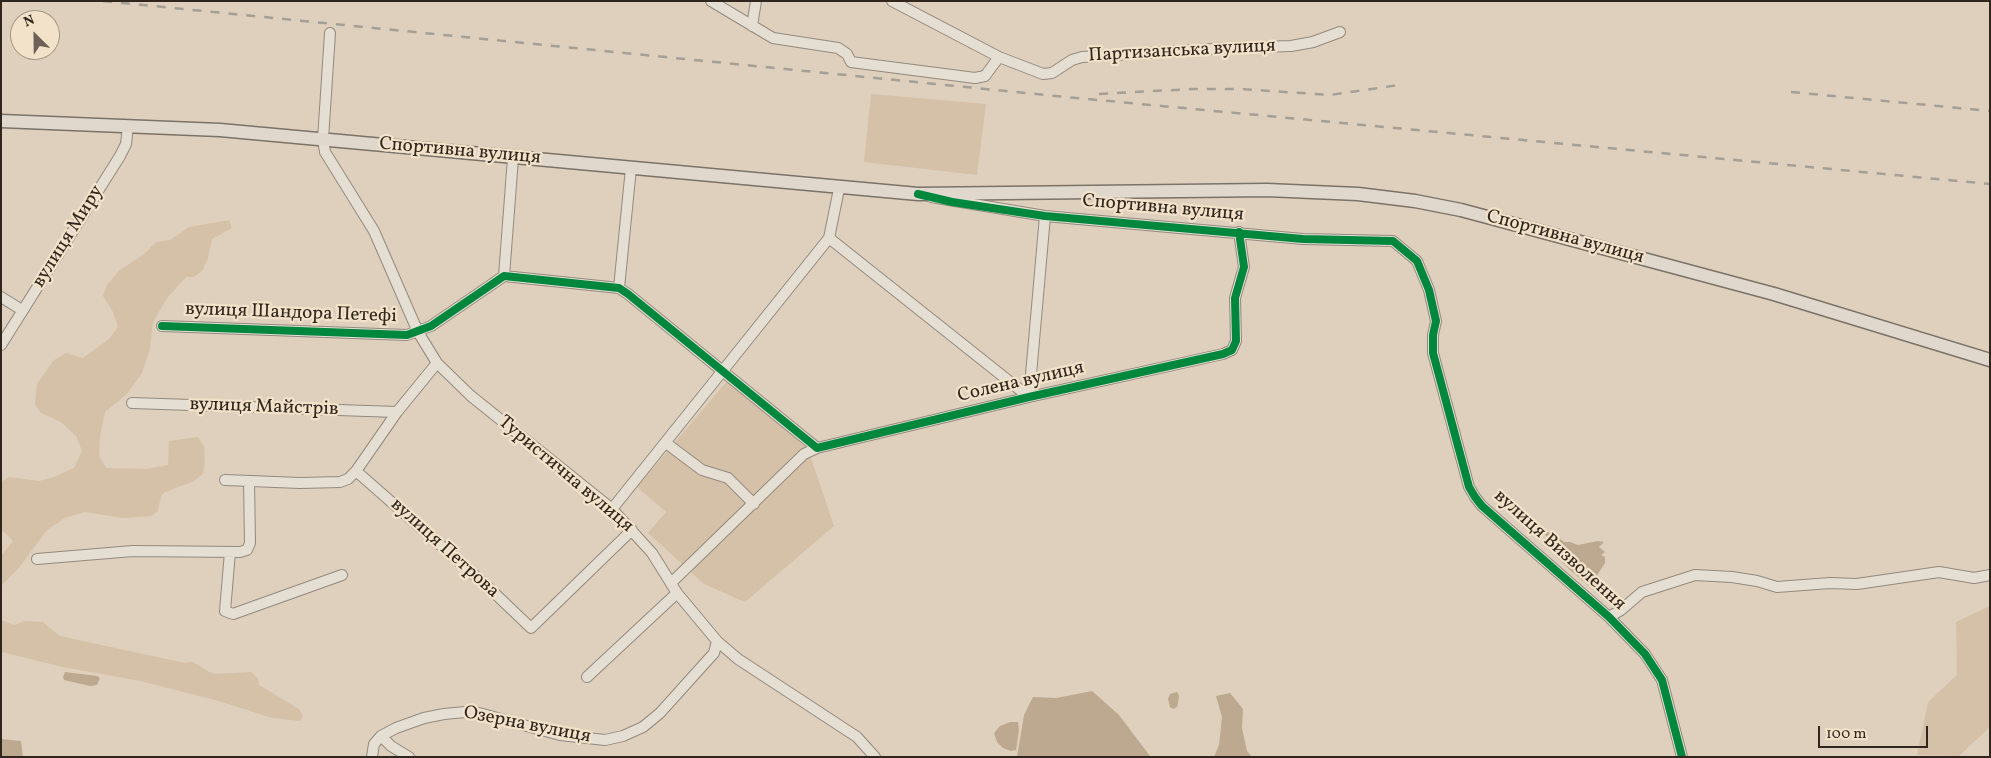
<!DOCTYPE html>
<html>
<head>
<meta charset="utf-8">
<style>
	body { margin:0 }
	#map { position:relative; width:1991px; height:758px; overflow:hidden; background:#ded0bc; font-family:Vollkorn,serif }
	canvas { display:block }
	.frame { position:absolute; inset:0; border:2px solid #30261d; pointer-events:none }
	.north { position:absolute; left:10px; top:10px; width:50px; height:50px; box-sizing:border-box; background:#f3e2ca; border:1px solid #a59785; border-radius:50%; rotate:337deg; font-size:14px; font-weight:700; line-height:20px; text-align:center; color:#30261d }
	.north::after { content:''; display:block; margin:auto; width:18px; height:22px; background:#6d6255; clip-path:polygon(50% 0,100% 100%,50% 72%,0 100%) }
	.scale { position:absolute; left:1818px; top:726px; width:110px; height:22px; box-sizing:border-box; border:2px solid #30261d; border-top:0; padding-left:6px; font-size:15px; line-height:18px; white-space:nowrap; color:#30261d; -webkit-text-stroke:4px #f3e2ca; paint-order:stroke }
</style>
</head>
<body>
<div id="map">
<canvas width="1991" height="758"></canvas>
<div class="frame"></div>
<div class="north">N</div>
<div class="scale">100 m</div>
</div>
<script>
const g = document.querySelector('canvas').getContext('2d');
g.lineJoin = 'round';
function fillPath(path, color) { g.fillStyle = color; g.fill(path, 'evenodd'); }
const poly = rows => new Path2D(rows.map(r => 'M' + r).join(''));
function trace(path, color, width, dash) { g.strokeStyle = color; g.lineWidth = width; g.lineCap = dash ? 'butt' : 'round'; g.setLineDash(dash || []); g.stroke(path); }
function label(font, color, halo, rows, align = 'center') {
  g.font = font + ' Vollkorn,serif'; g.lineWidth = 4.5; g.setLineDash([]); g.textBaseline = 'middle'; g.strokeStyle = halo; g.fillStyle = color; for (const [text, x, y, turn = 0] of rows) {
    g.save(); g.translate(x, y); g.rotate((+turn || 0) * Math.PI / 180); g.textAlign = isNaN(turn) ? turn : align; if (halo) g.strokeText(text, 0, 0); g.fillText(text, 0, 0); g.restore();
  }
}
const green = poly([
	[871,94,986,104,977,175,864,162],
	[229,220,232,228,212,239,208,258,203,270,194,277,186,277,167,298,153,322,150,349,142,373,126,395,105,412,100,436,99,456,106,468,147,469,168,465,169,441,198,437,204,446,205,464,202,475,192,482,165,492,161,496,158,511,151,516,123,518,85,512,65,518,47,530,18,569,1,586,1,556,13,541,1,529,1,482,9,477,39,481,54,477,74,468,82,451,76,436,61,422,41,413,35,404,37,384,53,361,66,353,83,358,109,339,118,327,113,312,103,296,107,285,119,271,144,254,156,242,170,240,189,227],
	[727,381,808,449,834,526,745,602,704,584,648,533,666,512,637,487],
	[1990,606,1990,727,1959,756,1917,755,1928,702,1957,675,1956,622],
	[1,620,14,625,25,621,43,622,60,636,185,663,193,662,209,672,216,674,251,672,258,678,259,685,299,709,303,716,300,721,272,718,219,701,140,681,63,667,1,652]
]);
const water = poly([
	[1542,531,1553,533,1564,542,1570,542,1578,545,1598,541,1604,542,1599,547,1605,552,1601,555,1605,557,1605,563,1594,580,1605,591,1608,597,1596,592,1569,569,1551,551,1548,538],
	[65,672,97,676,100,678,97,685,90,686,64,680,63,677],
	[1092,691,1119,715,1150,756,1158,757,1017,757,1024,715,1033,697,1056,698],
	[1177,692,1179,696,1178,703,1177,707,1173,709,1170,707,1168,699,1170,694],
	[1230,693,1243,709,1242,728,1247,751,1252,757,1214,757,1219,745,1222,717,1216,696],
	[1010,722,1018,722,1019,730,1016,750,1011,751,1003,748,997,742,994,733,1000,726],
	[1,739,21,741,23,757,1,757]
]);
const minor = poly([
	[711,1,773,38,838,48,847,54,851,62,975,78,985,76,999,57],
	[892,1,999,57,1043,74,1052,73,1072,60,1082,57,1229,48,1291,46,1313,42,1340,32],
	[752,26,756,1],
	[330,33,323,139,325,152,374,231,418,332,437,363,471,396,612,509,652,553,677,593,717,641,738,659,857,737,875,757],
	[931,197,1045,216,1303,239,1393,241,1417,261,1429,290,1436,321,1433,335,1433,353,1469,487,1475,497,1482,506,1609,617,1645,654,1662,680,1682,757],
	[829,238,1029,397],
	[504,276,513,158],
	[619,288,631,168],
	[1,297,22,310],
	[162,326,407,335,431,326,504,276,619,288,628,294,817,448,1029,397,1223,354,1232,350,1236,341,1235,298,1244,267,1239,232],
	[1,345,120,156,126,144,128,126],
	[1029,397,1045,216],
	[132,403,397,412],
	[666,443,702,470,728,478,754,504],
	[356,471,487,586,531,628,632,530],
	[225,480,300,483,340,482,348,479,356,471,397,412,437,363],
	[612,509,829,238,839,189],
	[230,552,225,611,233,614,342,575],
	[37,559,133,551,240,552,247,550,250,543,249,481],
	[671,583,804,454,817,448],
	[1609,617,1621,610,1642,592,1695,575,1732,577,1757,581,1777,587,1830,583,1857,584,1939,572,1974,578,1990,575],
	[587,677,677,593],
	[381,736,391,746,409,757],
	[372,757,374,744,381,736,396,728,424,718,444,714,465,712,479,713,560,735,605,740,623,736,643,727,660,713,714,653,717,641]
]);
const major = poly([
	[1,121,220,130,918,194,1267,190,1358,194,1415,201,1461,210,1774,294,1990,360]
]);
const rail = poly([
	[103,1,1066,97,1990,184],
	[1791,92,1990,111],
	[1099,94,1192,89,1241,89,1330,95,1399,85]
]);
const cycleway = poly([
	[918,194,952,202,1045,216,1303,239,1393,241,1417,261,1429,290,1436,321,1433,335,1433,353,1469,487,1475,497,1482,506,1609,617,1645,654,1662,680,1682,757],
	[162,326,407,335,431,326,504,276,619,288,628,294,817,448,1029,397,1223,354,1232,350,1236,341,1235,298,1244,267,1239,232]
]);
const streetNames = [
	["Партизанська вулиця",1182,52,-3],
	["Спортивна вулиця",460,152,5],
	["Спортивна вулиця",1163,209,5],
	["вулиця Миру",69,237,-58],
	["Спортивна вулиця",1565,238,15],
	["вулиця Шандора Петефі",291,314,2],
	["Солена вулиця",1021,383,-13],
	["вулиця Майстрів",264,408,2],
	["Туристична вулиця",565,475,40],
	["вулиця Петрова",444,549,42],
	["вулиця Визволення",1559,551,42],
	["Озерна вулиця",527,726,11]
];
fillPath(green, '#d5c1a7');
fillPath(water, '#bca98f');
trace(minor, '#938a7e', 12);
trace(major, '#7b7268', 15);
trace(minor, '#e5ded3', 10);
trace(major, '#e0d8cc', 12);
trace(rail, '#a59f96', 2.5, [9, 9]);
trace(cycleway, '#00873e', 8);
label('19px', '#30261d', '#f3e2ca', streetNames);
</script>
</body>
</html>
